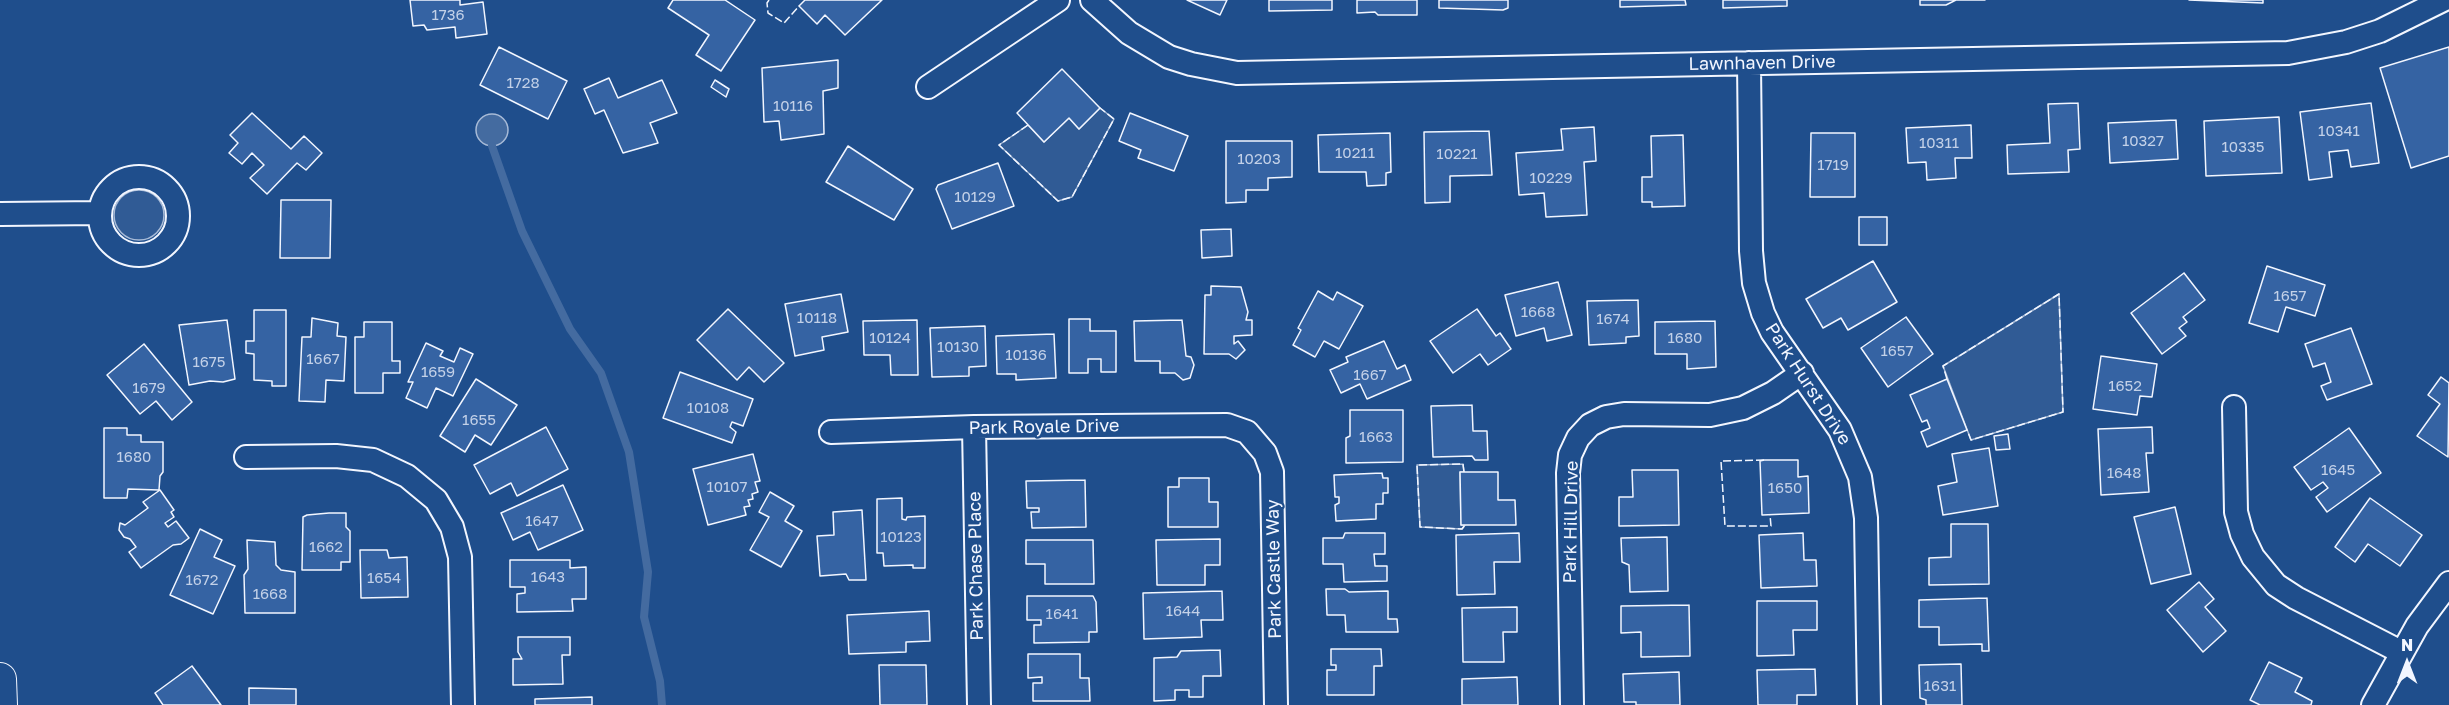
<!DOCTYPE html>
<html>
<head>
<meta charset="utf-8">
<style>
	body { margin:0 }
	#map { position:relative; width:2449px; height:705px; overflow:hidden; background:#1f4e8c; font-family:"Golos Text",sans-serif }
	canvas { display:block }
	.north { position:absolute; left:2377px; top:633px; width:60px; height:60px; -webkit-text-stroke:4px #1f4e8c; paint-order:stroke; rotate:0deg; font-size:16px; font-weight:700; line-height:24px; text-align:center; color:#f2f6ff }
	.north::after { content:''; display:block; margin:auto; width:21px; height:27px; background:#f2f6ff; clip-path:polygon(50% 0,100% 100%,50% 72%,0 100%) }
</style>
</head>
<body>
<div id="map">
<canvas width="2449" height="705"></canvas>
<div class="north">N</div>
</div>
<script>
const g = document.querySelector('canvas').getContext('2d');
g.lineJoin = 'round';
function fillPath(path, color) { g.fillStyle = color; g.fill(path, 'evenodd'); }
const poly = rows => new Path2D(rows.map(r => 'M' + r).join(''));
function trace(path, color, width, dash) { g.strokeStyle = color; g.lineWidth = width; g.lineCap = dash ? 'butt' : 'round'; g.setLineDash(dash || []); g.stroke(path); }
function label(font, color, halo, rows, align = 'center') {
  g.font = font + ' "Golos Text",sans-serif'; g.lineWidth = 4.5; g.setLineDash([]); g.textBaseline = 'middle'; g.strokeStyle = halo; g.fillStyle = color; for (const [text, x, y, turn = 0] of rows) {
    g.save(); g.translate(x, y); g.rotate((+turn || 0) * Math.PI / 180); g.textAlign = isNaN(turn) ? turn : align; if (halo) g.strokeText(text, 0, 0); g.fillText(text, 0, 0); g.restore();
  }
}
const built = poly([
	[1100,108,1114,119,1072,197,1058,201,999,145,1028,125,1044,142,1069,118,1079,129,1100,108],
	'114 215a25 25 0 1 1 50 0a25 25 0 1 1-50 0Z',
	[2059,294,2063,412,1971,440,1943,366,2059,294],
	[1463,464,1464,472,1460,472,1461,525,1465,525,1462,529,1420,527,1417,465,1463,464]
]);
const water = poly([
	'476 130a16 16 0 1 1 32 0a16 16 0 1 1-32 0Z'
]);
const stream = poly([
	[492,146,522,231,570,329,601,373,629,452,648,572,644,617,660,681,662,705]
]);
const building = poly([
	[410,0,460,0,460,5,483,2,487,34,456,38,455,27,427,30,424,25,413,26,410,0],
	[673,0,725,0,755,20,721,71,696,55,709,35,668,8,673,0],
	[805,0,882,0,845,35,825,15,817,24,799,6,805,0],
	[1187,0,1227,0,1220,15,1187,0],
	[1269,0,1332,0,1332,10,1269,11,1269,0],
	[1357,0,1417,0,1417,15,1378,15,1375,12,1357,13,1357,0],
	[1439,0,1508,0,1508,8,1503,10,1439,8,1439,0],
	[1620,0,1685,0,1686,5,1620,7,1620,0],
	[1723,0,1787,0,1787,6,1723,8,1723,0],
	[1920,0,1985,0,1956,0,1946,5,1920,5,1920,0],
	[2189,0,2263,0,2263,3,2189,0],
	[499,47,567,81,548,119,480,85,499,47],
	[2449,47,2449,156,2411,168,2380,68,2449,47],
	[838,60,838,88,823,91,824,134,781,140,779,121,764,122,762,68,838,60],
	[1062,69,1100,108,1079,129,1069,118,1044,142,1017,113,1062,69],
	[609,78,618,98,662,80,677,113,650,123,658,143,623,153,604,110,595,114,584,89,609,78],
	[715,80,729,89,726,97,711,87,715,80],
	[2078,103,2080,149,2068,150,2069,172,2008,174,2007,145,2050,143,2048,104,2078,103],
	[2371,103,2379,163,2351,167,2348,150,2329,152,2332,177,2309,180,2300,112,2371,103],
	[252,113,291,149,304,136,322,153,306,170,297,163,267,194,250,178,264,165,252,153,242,164,229,153,238,143,230,135,252,113],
	[1130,113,1188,136,1174,171,1138,158,1141,150,1119,141,1130,113],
	[2279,117,2282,173,2206,176,2204,121,2279,117],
	[2176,120,2178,159,2110,163,2108,123,2176,120],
	[1971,125,1972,158,1955,158,1956,178,1927,180,1926,162,1908,163,1906,128,1971,125],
	[1594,127,1596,161,1584,162,1587,215,1546,217,1544,193,1519,195,1516,153,1563,150,1561,129,1594,127],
	[1489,131,1492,175,1450,176,1450,202,1425,203,1424,132,1489,131],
	[1390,133,1391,172,1386,173,1386,185,1367,186,1366,172,1319,172,1318,135,1390,133],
	[1811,133,1855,133,1855,197,1810,197,1811,133],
	[1683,135,1685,206,1652,207,1652,202,1642,202,1642,177,1652,177,1651,136,1683,135],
	[1226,141,1292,141,1292,177,1268,178,1268,190,1246,190,1246,202,1226,203,1226,141],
	[848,146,913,189,894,220,826,182,848,146],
	[998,163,1014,206,952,229,936,189,938,185,998,163],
	[281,200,331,200,330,258,280,258,281,200],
	[1859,217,1887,217,1887,245,1859,245,1859,217],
	[1231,229,1232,256,1202,258,1201,230,1231,229],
	[1873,261,1897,302,1848,330,1841,318,1823,328,1806,299,1873,261],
	[2267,266,2325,285,2315,316,2286,307,2278,332,2249,323,2267,266],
	[2184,273,2205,300,2183,317,2187,322,2179,328,2186,336,2162,354,2131,313,2184,273],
	[1558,282,1572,335,1547,341,1544,328,1516,336,1505,295,1558,282],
	[1211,286,1241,287,1248,312,1246,320,1252,320,1252,335,1234,336,1234,344,1238,341,1245,350,1236,359,1229,354,1204,354,1205,295,1211,295,1211,286],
	[1318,291,1333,300,1337,292,1363,306,1339,349,1324,341,1315,357,1293,345,1301,330,1298,328,1318,291],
	[841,294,848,332,822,337,824,350,795,356,785,304,841,294],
	[1638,300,1639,336,1626,337,1626,343,1589,345,1587,301,1638,300],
	[728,309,784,363,764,382,749,367,737,380,697,340,728,309],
	[1477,309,1496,336,1500,333,1511,349,1488,365,1480,354,1453,373,1430,341,1477,309],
	[254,310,286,310,286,386,272,386,272,381,254,380,254,354,246,353,246,341,254,341,254,310],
	[1906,317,1933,354,1888,387,1861,348,1906,317],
	[312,318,338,323,337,336,346,337,344,381,326,380,325,402,299,401,302,337,311,337,312,318],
	[1069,319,1090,319,1090,331,1116,331,1116,372,1101,372,1101,359,1088,359,1088,373,1069,373,1069,319],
	[227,320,235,379,223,382,210,381,189,385,179,325,227,320],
	[917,320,918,375,891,375,890,355,864,355,863,321,917,320],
	[1182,320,1186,356,1191,357,1194,365,1190,378,1183,380,1175,373,1160,373,1160,361,1135,361,1134,321,1182,320],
	[1715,321,1716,367,1687,369,1687,354,1655,354,1655,322,1715,321],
	[364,322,392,322,392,361,400,361,400,373,383,373,383,393,355,393,355,337,364,337,364,322],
	[985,326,986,366,969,367,969,376,932,377,930,328,985,326],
	[2351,328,2372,384,2327,400,2321,386,2331,382,2325,363,2313,367,2305,344,2351,328],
	[1054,334,1056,378,1016,380,1016,374,997,374,996,336,1054,334],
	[1384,341,1397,369,1405,365,1411,380,1367,399,1360,384,1341,393,1330,370,1348,362,1346,357,1384,341],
	[426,343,443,351,440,356,454,362,460,348,473,354,453,396,436,388,427,408,406,398,413,382,408,382,426,343],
	[144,344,192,402,172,420,156,401,140,414,107,375,144,344],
	[2101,356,2157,364,2152,397,2140,396,2137,415,2093,409,2101,356],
	[680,372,753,399,743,426,732,422,730,427,736,432,732,443,663,418,680,372],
	[2441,377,2449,383,2448,457,2417,436,2440,404,2428,395,2441,377],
	[476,379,517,405,491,445,475,435,465,452,440,436,476,379],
	[1947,379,1967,430,1927,447,1921,432,1930,428,1927,420,1922,422,1910,395,1947,379],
	[1472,405,1473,431,1487,431,1488,460,1475,460,1472,456,1433,457,1431,406,1472,405],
	[1350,410,1403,410,1403,462,1346,463,1346,438,1350,436,1350,410],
	[546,427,568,469,517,496,511,483,490,494,474,465,546,427],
	[2152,427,2153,453,2146,453,2149,492,2101,495,2098,429,2152,427],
	[104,428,127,428,127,435,141,435,141,442,163,442,163,472,160,476,159,490,128,489,127,498,104,498,104,428],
	[2349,428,2381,473,2327,512,2316,497,2328,488,2323,482,2311,490,2294,467,2349,428],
	[2008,434,2010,449,1996,450,1994,436,2008,434],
	[1989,448,1998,506,1943,515,1938,486,1957,482,1952,454,1989,448],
	[753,454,760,481,755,482,758,492,752,494,753,499,748,500,750,506,744,507,746,515,708,525,693,469,753,454],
	[1764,460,1798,460,1798,477,1808,476,1809,513,1762,515,1760,461,1764,460],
	[1632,470,1678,470,1679,525,1619,526,1619,497,1633,497,1632,470],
	[1460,472,1498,472,1498,500,1515,500,1516,525,1461,525,1460,472],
	[1382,473,1383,478,1388,478,1388,493,1383,493,1383,504,1376,504,1376,519,1336,521,1335,505,1339,503,1339,497,1335,497,1334,475,1382,473],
	[1179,478,1209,478,1209,502,1218,502,1218,527,1168,527,1168,487,1179,487,1179,478],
	[1085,480,1086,527,1032,528,1031,512,1039,512,1039,508,1027,508,1026,481,1085,480],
	[563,485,583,530,538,550,530,532,513,540,501,513,563,485],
	[160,490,174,510,171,512,174,517,165,523,168,527,176,521,189,538,181,544,173,545,141,568,129,552,136,547,130,539,124,537,119,530,120,523,125,525,148,508,143,502,160,490],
	[770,492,794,506,785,521,802,531,781,567,750,550,769,517,759,512,770,492],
	[902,498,902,519,906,520,907,517,925,516,925,568,913,568,913,565,884,566,883,553,877,553,877,499,902,498],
	[2370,498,2422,535,2400,566,2368,544,2355,562,2335,547,2370,498],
	[2175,507,2191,574,2151,584,2134,517,2175,507],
	[862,510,866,580,849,580,846,574,820,576,817,536,834,535,833,512,862,510],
	[329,513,346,513,346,527,350,531,350,562,341,562,341,570,302,570,303,517,307,515,329,513],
	[1951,524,1988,524,1989,584,1929,585,1929,558,1951,557,1951,524],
	[200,529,222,540,214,557,235,566,213,614,170,595,200,529],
	[1345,533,1385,533,1385,554,1374,554,1375,566,1387,566,1387,581,1344,582,1343,564,1323,564,1323,538,1343,538,1345,533],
	[1519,533,1520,562,1494,562,1495,594,1457,595,1456,535,1519,533],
	[1803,533,1804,560,1816,560,1817,586,1761,588,1759,535,1803,533],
	[1667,537,1668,591,1630,592,1629,565,1622,562,1621,538,1667,537],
	[1220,539,1220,565,1205,565,1205,585,1157,585,1156,540,1220,539],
	[247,540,275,542,276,565,281,570,295,572,295,613,245,613,244,575,248,569,247,540],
	[1026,540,1093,540,1094,584,1045,584,1045,564,1026,564,1026,540],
	[360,550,387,550,389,558,407,557,408,597,361,598,360,550],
	[510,560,570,560,570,568,586,567,586,599,572,599,573,611,517,612,517,594,525,593,525,587,510,587,510,560],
	[2199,582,2214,599,2205,607,2226,631,2203,652,2167,610,2199,582],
	[1326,589,1345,589,1349,592,1388,591,1388,619,1397,619,1398,632,1346,632,1345,615,1327,615,1326,589],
	[1222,591,1223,620,1201,620,1202,637,1144,639,1143,593,1222,591],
	[1027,596,1093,596,1096,602,1097,632,1089,632,1089,642,1034,643,1034,625,1041,625,1041,620,1027,620,1027,596],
	[1987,598,1989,651,1982,651,1982,644,1939,645,1939,627,1919,627,1919,600,1987,598],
	[1757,601,1817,601,1817,630,1793,630,1794,655,1757,656,1757,601],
	[1689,605,1690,656,1641,657,1641,632,1621,633,1621,606,1689,605],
	[1517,607,1517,632,1503,632,1504,662,1463,662,1462,608,1517,607],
	[929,611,930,641,906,642,906,652,849,654,847,615,929,611],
	[518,637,570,637,570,655,562,655,563,684,513,685,513,659,522,659,518,652,518,637],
	[1331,649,1381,649,1382,666,1374,666,1374,695,1327,695,1327,670,1336,670,1336,665,1331,665,1331,649],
	[1220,650,1221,676,1203,676,1203,697,1189,697,1189,690,1175,690,1175,700,1154,701,1154,658,1177,657,1181,651,1220,650],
	[1028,654,1080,654,1080,678,1089,678,1090,701,1033,701,1033,683,1042,683,1042,677,1028,678,1028,654],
	[2269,662,2302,678,2295,692,2312,701,2311,705,2260,705,2250,700,2269,662],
	[1961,664,1962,705,1926,705,1926,700,1920,698,1919,665,1961,664],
	[879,665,926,665,927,705,880,705,879,665],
	[192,666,221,705,163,705,155,693,192,666],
	[1815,669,1816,695,1797,695,1797,705,1758,705,1757,670,1815,669],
	[1679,672,1680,705,1636,705,1636,702,1624,702,1623,674,1679,672],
	[1517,677,1518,705,1462,705,1462,679,1517,677],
	[249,688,296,689,296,705,249,705,249,688],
	[592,697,592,705,535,705,535,699,592,697]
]);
const minor = poly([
	[1092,0,1129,33,1169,57,1191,64,1237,73,2288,53,2346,42,2380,31,2443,0],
	[1749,63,1751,251,1754,283,1763,313,1772,332,1840,430,1860,477,1866,518,1869,705],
	[928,87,1058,0],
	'100 216a39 39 0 1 1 78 0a39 39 0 1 1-78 0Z',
	[0,214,100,213],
	[2234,407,2236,512,2242,534,2253,557,2276,585,2296,598,2401,652],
	[974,427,979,705],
	[831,432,974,427,1227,425,1247,432,1265,453,1272,472,1276,705],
	[246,457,336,456,373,460,407,476,436,500,452,527,460,557,463,705],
	[1572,705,1568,473,1570,455,1578,438,1590,425,1606,417,1624,414,1710,415,1743,408,1773,393,1802,373],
	[2373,705,2417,626,2449,583]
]);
const secondary = poly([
	[0,679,1,705]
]);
const fence = poly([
	[769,0,767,3,768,13,784,23,799,6],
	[1028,125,999,145,1058,201,1072,197,1114,119,1100,108],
	[1947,379,1943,366,2059,294,2063,412,1971,440,1967,430],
	[1764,460,1721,461,1725,526,1771,526,1770,515],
	[1464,472,1463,464,1417,465,1420,527,1462,529,1465,525]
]);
const numberNames = [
	["1736",448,15],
	["1728",523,83],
	["10116",793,106],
	["10341",2339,131],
	["10327",2143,141],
	["10311",1939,143],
	["10335",2243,147],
	["10211",1355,153],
	["10221",1457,154],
	["10203",1259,159],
	["1719",1833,165],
	["10229",1551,178],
	["10129",975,197],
	["1657",2290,296],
	["1668",1538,312],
	["10118",817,318],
	["1674",1613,319],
	["10124",890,338],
	["1680",1685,338],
	["10130",958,347],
	["1657",1897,351],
	["10136",1026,355],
	["1667",323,359],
	["1675",209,362],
	["1659",438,372],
	["1667",1370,375],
	["1652",2125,386],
	["1679",149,388],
	["10108",708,408],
	["1655",479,420],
	["1663",1376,437],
	["1680",134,457],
	["1645",2338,470],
	["1648",2124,473],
	["10107",727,487],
	["1650",1785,488],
	["1647",542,521],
	["10123",901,537],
	["1662",326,547],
	["1643",548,577],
	["1654",384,578],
	["1672",202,580],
	["1668",270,594],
	["1644",1183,611],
	["1641",1062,614],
	["1631",1940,686]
];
const streetNames = [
	["Lawnhaven Drive",1762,63,-1],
	["Park Hurst Drive",1808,384,57],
	["Park Royale Drive",1044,427,-1],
	["Park Hill Drive",1571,522,-89],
	["Park Chase Place",976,566,-91],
	["Park Castle Way",1274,569,-91]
];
fillPath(built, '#305b95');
trace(built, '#a8bbd7', 1.5);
fillPath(water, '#446ba0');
trace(water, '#a8bbd7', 1.5);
trace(stream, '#446ba0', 8);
fillPath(building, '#3563a3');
trace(building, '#f2f6ff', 1.5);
trace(minor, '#f2f6ff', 26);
trace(secondary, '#f2f6ff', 34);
trace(minor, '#1f4e8c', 22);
trace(secondary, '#1f4e8c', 32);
trace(fence, '#f2f6ff', 1.5, [8, 3]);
label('15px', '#c3d1e8', null, numberNames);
label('18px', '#f2f6ff', '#1f4e8c', streetNames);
</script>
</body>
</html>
